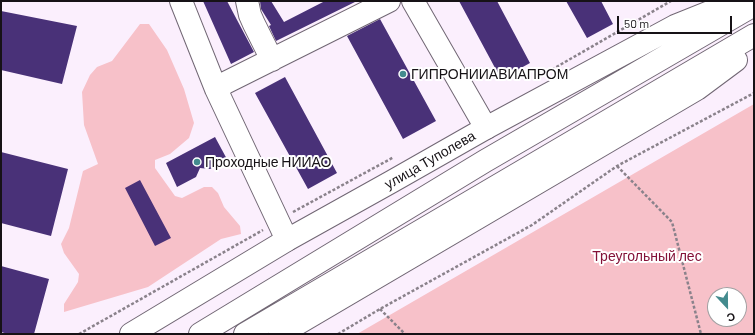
<!DOCTYPE html>
<html>
<head>
<meta charset="utf-8">
<style>
	body { margin:0 }
	#map { position:relative; width:755px; height:335px; overflow:hidden; background:#fbeffd; font-family:Barlow,sans-serif }
	canvas { display:block }
	.frame { position:absolute; inset:0; border:2px solid #161216; pointer-events:none }
	.north { position:absolute; left:707px; top:287px; width:40px; height:40px; box-sizing:border-box; background:#fff; border:1px solid #a2a0a2; border-radius:50%; rotate:158deg; font-size:11px; font-weight:700; line-height:16px; text-align:center; color:#161216 }
	.north::after { content:''; display:block; margin:auto; width:14px; height:18px; background:#438b8e; clip-path:polygon(50% 0,100% 100%,50% 72%,0 100%) }
	.scale { position:absolute; left:617px; top:16px; width:115px; height:18px; box-sizing:border-box; border:2px solid #161216; border-top:0; padding-left:5px; font-size:12px; line-height:14px; white-space:nowrap; color:#161216; -webkit-text-stroke:3px #fff; paint-order:stroke }
</style>
</head>
<body>
<div id="map">
<canvas width="755" height="335"></canvas>
<div class="frame"></div>
<div class="north">С</div>
<div class="scale">50 m</div>
</div>
<script>
const g = document.querySelector('canvas').getContext('2d');
g.lineJoin = 'round';
function fillPath(path, color) { g.fillStyle = color; g.fill(path, 'evenodd'); }
const poly = rows => new Path2D(rows.map(r => 'M' + r).join(''));
function trace(path, color, width, dash) { g.strokeStyle = color; g.lineWidth = width; g.lineCap = dash ? 'butt' : 'round'; g.setLineDash(dash || []); g.stroke(path); }
function label(font, color, halo, rows, align = 'center') {
  g.font = font + ' Barlow,sans-serif'; g.lineWidth = 4; g.setLineDash([]); g.textBaseline = 'middle'; g.strokeStyle = halo; g.fillStyle = color; for (const [text, x, y, turn = 0] of rows) {
    g.save(); g.translate(x, y); g.rotate((+turn || 0) * Math.PI / 180); g.textAlign = isNaN(turn) ? turn : align; if (halo) g.strokeText(text, 0, 0); g.fillText(text, 0, 0); g.restore();
  }
}
const green = poly([
	[140,24,149,24,167,50,184,89,194,123,189,138,170,154,155,160,155,168,175,196,182,198,204,187,212,187,218,193,224,207,240,226,241,234,221,239,148,287,64,312,64,304,78,282,79,274,64,253,61,244,69,228,83,171,98,164,84,125,82,92,90,75,97,67,112,61],
	[754,104,754,334,357,334],
	[715,295,739,295,739,319,715,319]
]);
const building = poly([
	[203,1,227,1,254,52,231,64],
	[260,1,271,1,284,22,325,1,357,1,276,41,269,26,271,25,261,9],
	[459,1,497,1,530,63,501,79],
	[566,1,601,1,613,24,587,38],
	[1,11,77,26,62,84,1,70],
	[380,19,436,121,403,139,347,36],
	[285,77,337,173,308,189,255,93],
	[215,137,228,161,210,169,200,168,196,177,177,187,166,163],
	[1,152,68,169,51,236,1,223],
	[140,180,171,238,155,246,125,188],
	[1,266,49,279,34,334,8,334,1,332]
]);
const path = poly([
	[539,77,671,1],
	[617,166,672,222,701,334],
	[293,212,394,157],
	[380,309,405,334],
	[79,334,263,230],
	[338,334,380,309,532,225,617,166,754,93]
]);
const minor = poly([
	[181,1,216,89,287,240],
	[247,1,250,15,254,24,272,60],
	[413,1,486,128],
	[216,89,225,83,389,1]
]);
const major = poly([
	[131,334,287,240,391,182,486,128,675,26,737,1],
	[200,334,485,161,754,5],
	[245,334,754,35],
	[280,334,697,89,736,60]
]);
const markers = [
	[403,74,4,"#438b8e"],
	[197,162,4,"#438b8e"]
];
const poiNames = [
	["ГИПРОНИИАВИАПРОМ",411,74],
	["Проходные НИИАО",205,162]
];
const streetNames = [
	["улица Туполева",430,160,-30]
];
const parkNames = [
	["Треугольный лес",647,256]
];
fillPath(green, '#f7c1c9');
fillPath(building, '#493178');
trace(minor, '#716774', 24);
trace(major, '#716774', 24);
trace(path, '#8a828b', 2.5, [3, 2]);
trace(minor, '#fff', 22);
trace(major, '#fff', 22);
for (const [x, y, r, color] of markers) { const dot = new Path2D(); dot.arc(x, y, r, 0, 2 * Math.PI); g.fillStyle = color; g.fill(dot); trace(dot, '#fff', 1.5); }
label('14px', '#161216', '#fff', poiNames, 'left');
label('14px', '#161216', '#fff', streetNames);
label('14px', '#841339', '#fff', parkNames);
</script>
</body>
</html>
